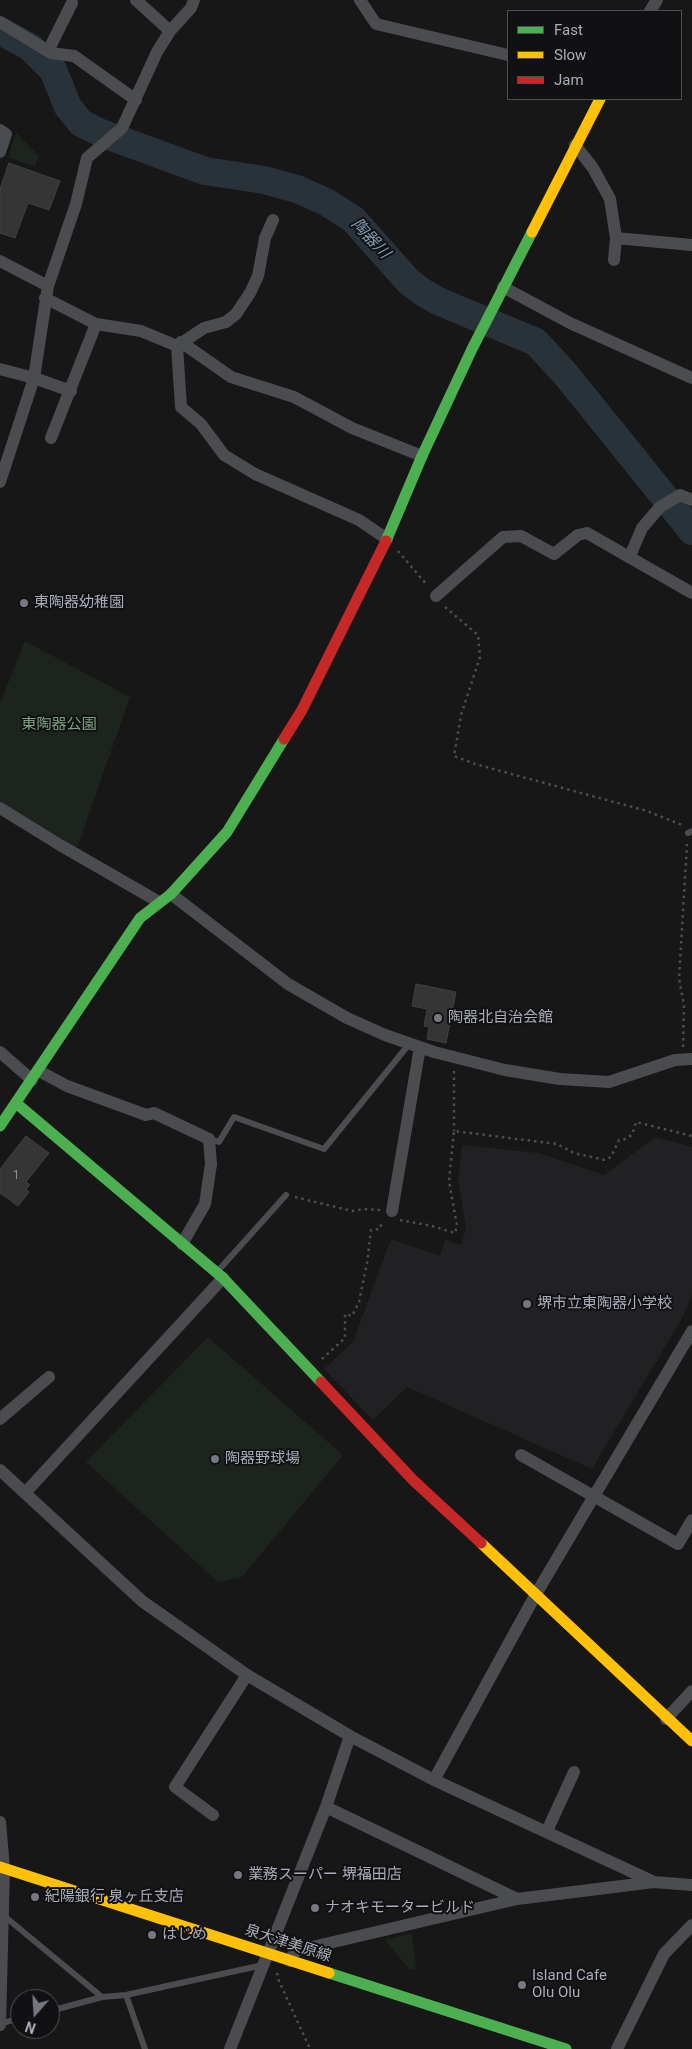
<!DOCTYPE html>
<html>
<head>
<meta charset="utf-8">
<style>
	body { margin:0 }
	#map { position:relative; width:692px; height:2049px; overflow:hidden; background:#171717; font-family:Roboto,sans-serif }
	canvas { display:block }
	.legend { position:absolute; left:507px; top:10px; width:175px; height:90px; box-sizing:border-box; background:#111113; border:1px solid #4d4f55; margin:0; padding:6px 9px; list-style:none; font-size:15px; color:#a8adb8 }
	.legend li { display:flex; align-items:center; gap:10px; height:25px }
	.legend b { width:25px; border:1px solid #4d4f55 }
	.north { position:absolute; left:10px; top:1989px; width:50px; height:50px; box-sizing:border-box; background:#111113; border:1px solid #4d4f55; border-radius:50%; rotate:199deg; font-size:14px; font-weight:700; line-height:20px; text-align:center; color:#a8adb8 }
	.north::after { content:''; display:block; margin:auto; width:18px; height:22px; background:#757880; clip-path:polygon(50% 0,100% 100%,50% 72%,0 100%) }
</style>
</head>
<body>
<div id="map">
<canvas width="692" height="2049"></canvas>
<ul class="legend">
<li><b style="height:6px;background:#4caf50"></b>Fast</li>
<li><b style="height:6px;background:#ffc107"></b>Slow</li>
<li><b style="height:6px;background:#c62828"></b>Jam</li>
</ul>
<div class="north">N</div>
</div>
<script>
const g = document.querySelector('canvas').getContext('2d');
g.lineJoin = 'round';
function fillPath(path, color) { g.fillStyle = color; g.fill(path, 'evenodd'); }
const poly = rows => new Path2D(rows.map(r => 'M' + r).join(''));
function trace(path, color, width, dash) { g.strokeStyle = color; g.lineWidth = width; g.lineCap = dash ? 'butt' : 'round'; g.setLineDash(dash || []); g.stroke(path); }
function label(font, color, halo, rows, align = 'center') {
  g.font = font + ' Roboto,"Noto Sans JP",sans-serif'; g.lineWidth = 4; g.setLineDash([]); g.textBaseline = 'middle'; g.strokeStyle = halo; g.fillStyle = color; for (const [text, x, y, turn = 0] of rows) {
    g.save(); g.translate(x, y); g.rotate((+turn || 0) * Math.PI / 180); g.textAlign = isNaN(turn) ? turn : align; if (halo) g.strokeText(text, 0, 0); g.fillText(text, 0, 0); g.restore();
  }
}
const built = poly([
	[655,1137,692,1147,692,1294,684,1315,592,1469,407,1387,373,1420,324,1369,353,1342,391,1239,440,1256,445,1240,461,1245,466,1228,458,1180,462,1145,538,1153,604,1175]
]);
const green = poly([
	[16,133,39,156,35,167,8,157],
	[25,641,130,697,77,848,0,801,0,703],
	[208,1337,343,1455,242,1577,218,1582,86,1462],
	[412,1933,416,1968,410,1970,385,1940]
]);
const river = poly([
	[0,31,30,47,53,70,68,107,81,123,101,133,205,171,264,180,297,189,326,202,353,219,409,282,424,293,438,301,536,342,567,376,692,531]
]);
const building = poly([
	[9,163,60,181,49,210,28,203,15,238,0,233,0,189,9,163],
	[416,984,456,992,446,1043,427,1039,429,1027,424,1026,427,1009,412,1006,416,984],
	[26,1136,49,1153,26,1182,30,1185,26,1189,29,1192,18,1206,0,1193,0,1169,26,1136]
]);
const path = poly([
	[398,551,427,585],
	[445,607,478,635,480,657,461,715,454,756,475,764,647,811,682,825],
	[683,1047,684,1005,679,979,687,844],
	[454,1071,454,1131],
	[295,1197,352,1211,364,1209,380,1210],
	[400,1220,432,1226,455,1233,457,1226,449,1181,454,1131,557,1144,574,1153,605,1160,611,1157,619,1140,625,1139,632,1135,636,1122,692,1136],
	[322,1359,345,1338,345,1314,352,1316,359,1302,367,1263,371,1230,380,1229,382,1221],
	[277,1973,279,1981,310,2049]
]);
const lane = poly([
	[688,833,692,831],
	[209,1139,219,1142,234,1117,324,1149,410,1043],
	[217,1272,286,1195],
	[3,1915,102,1997],
	[126,1995,145,2049],
	[50,2011,102,1997,126,1995,263,1965],
	[0,2024,20,2018]
]);
const street = poly([
	[136,0,170,31],
	[360,0,376,24,508,55],
	[650,11,657,0],
	[0,22,51,53,74,56,136,100],
	[48,51,72,3],
	[0,130,6,134,0,152],
	[575,145,593,168,610,199,616,238,614,260],
	[616,238,692,245],
	[0,261,48,286],
	[503,287,570,323,692,378],
	[45,298,96,324,141,331,177,346,181,407,201,424,224,455,255,474,359,520,387,539],
	[181,342,231,377,294,397,352,428,422,456],
	[177,346,204,328,226,322,236,314,250,293,258,276,265,238,273,220],
	[0,369,34,378,71,391],
	[51,438,96,324],
	[0,482,34,378,48,286,76,204,87,158,122,128,157,52,170,31,191,8,194,0],
	[630,556,642,528,660,507,680,495,692,500],
	[436,596,503,537,521,536,554,554,578,535,587,533,692,593],
	[0,808,60,845,159,902],
	[171,894,288,984,347,1018,385,1035,434,1052,505,1070,560,1079,609,1082,675,1060,692,1059],
	[0,1052,32,1080],
	[39,1071,67,1086,146,1115,154,1113,209,1139,211,1164,205,1204,182,1244],
	[392,1211,420,1047],
	[0,1419,49,1377],
	[521,1455,678,1544,692,1520],
	[0,1470,142,1601,247,1675,350,1736,434,1780,654,1882],
	[25,1493,223,1278],
	[666,1719,692,1691],
	[434,1780,536,1594,692,1331],
	[326,1807,517,1899],
	[213,1815,175,1787,247,1675],
	[0,1822,4,1868,0,2025],
	[547,1831,574,1772],
	[290,1961,295,1951,517,1899,654,1882,692,1885],
	[230,2049,326,1807,350,1736],
	[617,2049,664,1954,692,1925]
]);
const fast = poly([
	[386,541,422,456,472,349,532,232],
	[16,1103,223,1278,321,1382],
	[0,1126,140,918,171,894,227,832,284,739],
	[329,1973,566,2049]
]);
const slow = poly([
	[532,232,600,99],
	[481,1543,692,1741],
	[0,1867,329,1973]
]);
const jam = poly([
	[284,739,302,710,386,541],
	[321,1382,413,1480,481,1543]
]);
const markers = [
	[24,603,5,"#757880"],
	[438,1018,5,"#757880"],
	[527,1304,5,"#757880"],
	[215,1459,5,"#757880"],
	[238,1875,5,"#757880"],
	[35,1897,5,"#757880"],
	[315,1908,5,"#757880"],
	[152,1935,5,"#757880"],
	[522,1985,5,"#757880"]
];
const numberNames = [
	["1",16,1176]
];
const poiNames = [
	["東陶器幼稚園",34,603],
	["陶器北自治会館",448,1018],
	["堺市立東陶器小学校",537,1304],
	["陶器野球場",225,1459],
	["業務スーパー 堺福田店",248,1875],
	["紀陽銀行 泉ヶ丘支店",45,1897],
	["ナオキモータービルド",325,1908],
	["はじめ",162,1935],
	["Island Cafe",532,1976],
	["Olu Olu",532,1993]
];
const parkNames = [
	["東陶器公園",59,725]
];
const streetNames = [
	["泉大津美原線",288,1944,18]
];
const waterNames = [
	["陶器川",370,239,47]
];
fillPath(built, '#212123');
fillPath(green, '#1d241e');
trace(river, '#2a3239', 28);
fillPath(building, '#353536');
trace(building, '#3f4043', 1);
trace(path, '#4d4e52', 2.5, [2.5, 4]);
trace(lane, '#4b4c50', 6);
trace(street, '#4b4c50', 12);
trace(fast, '#4caf50', 11);
trace(slow, '#ffc107', 11);
trace(jam, '#c62828', 11);
for (const [x, y, r, color] of markers) { const dot = new Path2D(); dot.arc(x, y, r, 0, 2 * Math.PI); g.fillStyle = color; g.fill(dot); trace(dot, '#111113', 2); }
label('12px', '#8b8f98', null, numberNames);
label('15px', '#a8adb8', '#111113', poiNames, 'left');
label('15px', '#7fa381', '#111113', parkNames);
label('15px', '#a8adb8', '#111113', streetNames);
label('italic 16px', '#7f9bb3', '#111113', waterNames);
</script>
</body>
</html>
